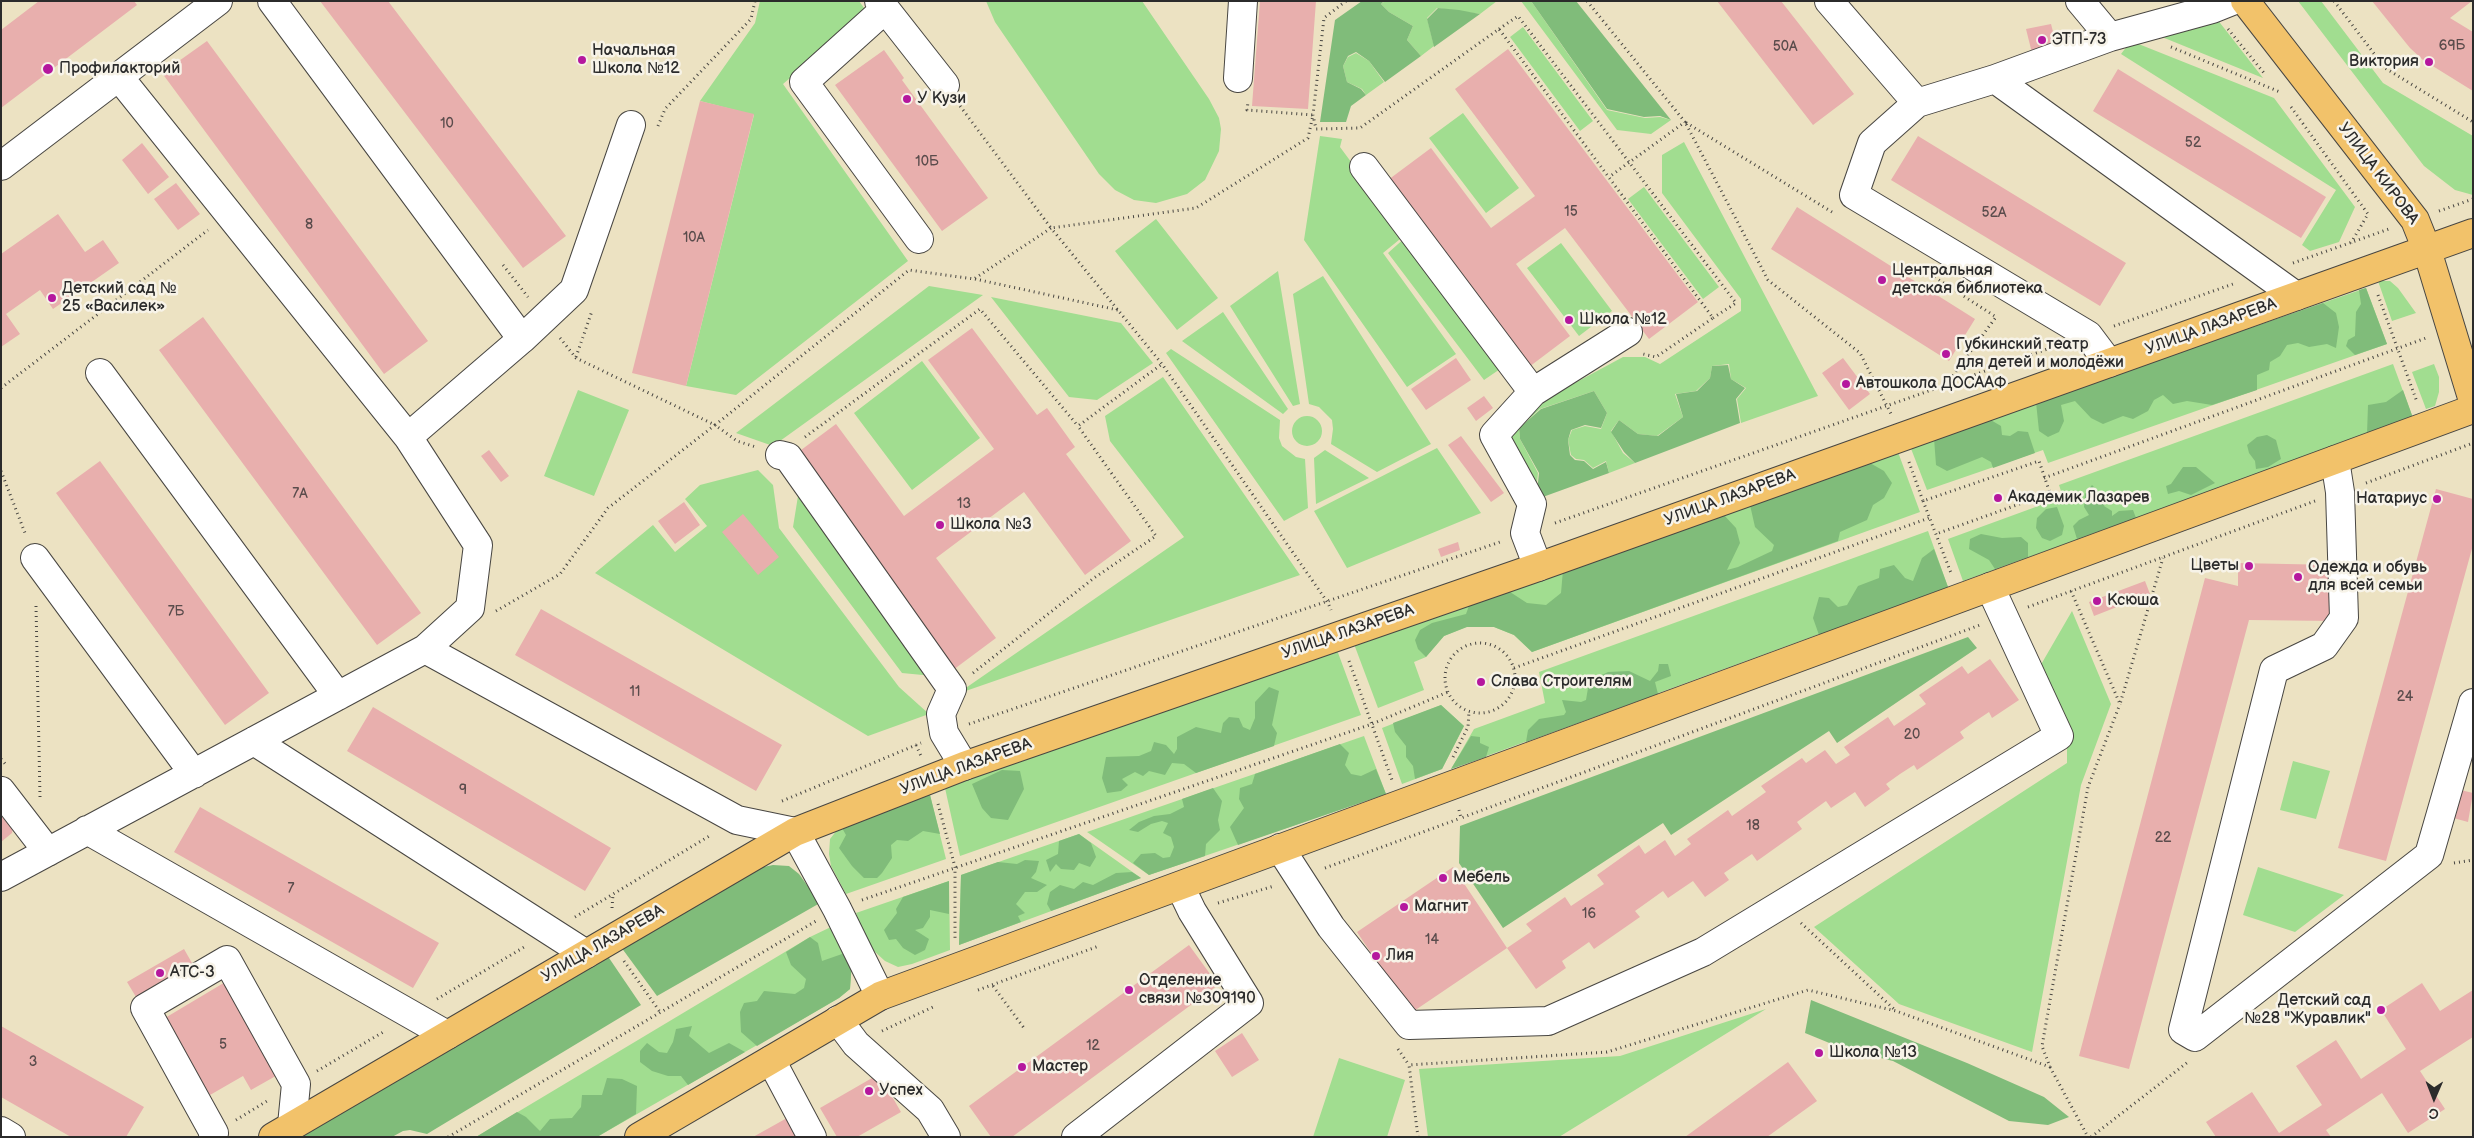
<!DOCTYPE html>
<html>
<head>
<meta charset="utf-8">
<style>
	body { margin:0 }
	#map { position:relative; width:2474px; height:1138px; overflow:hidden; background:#ece2c2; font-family:"Balsamiq Sans",sans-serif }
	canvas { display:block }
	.frame { position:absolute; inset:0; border:2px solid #2b2b2b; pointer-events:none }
	.north { position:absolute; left:2409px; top:1073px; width:50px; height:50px; -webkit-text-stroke:4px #f7f3e8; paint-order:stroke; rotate:181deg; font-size:14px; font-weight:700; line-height:20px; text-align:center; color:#2b2b2b }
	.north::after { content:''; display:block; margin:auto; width:18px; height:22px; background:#2b2b2b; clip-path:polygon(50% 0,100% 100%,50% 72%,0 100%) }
</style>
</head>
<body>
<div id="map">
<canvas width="2474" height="1138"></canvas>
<div class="frame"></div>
<div class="north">С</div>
</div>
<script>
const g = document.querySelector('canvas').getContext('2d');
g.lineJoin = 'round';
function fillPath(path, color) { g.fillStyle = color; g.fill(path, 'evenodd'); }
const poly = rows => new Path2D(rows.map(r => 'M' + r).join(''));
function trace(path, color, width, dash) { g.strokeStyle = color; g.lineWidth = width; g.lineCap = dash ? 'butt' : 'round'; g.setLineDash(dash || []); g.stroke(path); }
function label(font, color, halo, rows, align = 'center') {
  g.font = font + ' "Balsamiq Sans",sans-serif'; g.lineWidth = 5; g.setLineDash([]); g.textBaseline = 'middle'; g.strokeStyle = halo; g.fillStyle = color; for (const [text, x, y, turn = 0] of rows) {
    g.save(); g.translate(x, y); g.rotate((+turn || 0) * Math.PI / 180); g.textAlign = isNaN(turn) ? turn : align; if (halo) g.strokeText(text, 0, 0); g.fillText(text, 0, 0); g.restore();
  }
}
const green = poly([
	[760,1,859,1,867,12,783,84,908,261,736,395,686,386,754,115,700,101,755,23],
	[986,1,1142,1,1209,99,1219,118,1221,129,1219,151,1205,180,1187,194,1156,203,1134,200,1115,190,1099,174,995,22],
	[1385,1,1497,1,1480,14,1437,8,1427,18,1434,46,1421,56,1407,40,1413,26,1389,12,1381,4],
	[1521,1,1531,1,1607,110,1645,118,1660,117,1671,120,1651,134,1617,130],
	[2298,1,2321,1,2383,83,2473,136,2473,195,2455,190,2424,166],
	[2217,19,2263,78,2157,35],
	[1523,27,1593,121,1580,131,1510,37],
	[2131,41,2274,98,2355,207,2339,242,2310,251,2302,245,2336,190,2121,54],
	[1356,53,1369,61,1384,82,1366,95,1362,89,1347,82,1343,66,1348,57],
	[1463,113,1519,188,1486,213,1429,138],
	[1320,136,1342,139,1340,147,1405,235,1383,253,1456,354,1407,387,1304,240],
	[1684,142,1818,396,1741,423,1737,399,1746,388,1731,379,1729,364,1712,366,1710,378,1696,391,1675,394,1683,417,1657,436,1638,434,1619,420,1611,431,1623,453,1635,463,1609,473,1606,461,1593,468,1584,460,1576,459,1571,455,1568,440,1572,430,1585,426,1601,429,1607,413,1594,391,1540,409,1519,428,1520,439,1538,473,1536,492,1505,436,1534,405,1623,357,1645,357,1660,364,1741,311,1741,299,1662,193,1662,155],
	[1644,187,1719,287,1703,299,1628,199],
	[1156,219,1218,298,1177,330,1115,251],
	[1407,236,1506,365,1484,380,1388,253],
	[1561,243,1612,311,1579,336,1527,268],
	[1278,271,1300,404,1293,406,1230,306],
	[1323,276,1431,444,1377,472,1331,444,1333,429,1332,420,1319,407,1309,404,1293,294],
	[2378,281,2390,281,2398,288,2416,313,2392,321],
	[929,286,983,295,773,446,736,433],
	[2366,288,2387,344,2048,463,2043,450,1927,490,1910,446],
	[991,297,1121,323,1153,363,1097,400,1069,397],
	[1223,312,1288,409,1283,414,1182,341],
	[1171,349,1280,420,1279,438,1282,446,1296,457,1305,459,1308,508,1284,521,1166,353],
	[922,361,980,438,912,490,854,413],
	[2393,364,2413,418,1963,581,1948,539,2063,497,2059,485],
	[2434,364,2439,377,2439,392,2435,406,2426,409,2412,372],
	[1163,377,1300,575,957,694,1184,537,1110,441,1105,416],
	[578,390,629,410,594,496,544,476],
	'1292 431a15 15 0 1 1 30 0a15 15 0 1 1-30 0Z',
	[1437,448,1481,513,1347,568,1314,511],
	[1325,450,1369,478,1316,504,1314,458],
	[1898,452,1920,512,1532,652,1514,635,1494,627,1466,627,1444,636,1426,657,1414,662,1424,690,1378,708,1354,644],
	[758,470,773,485,779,528,899,687,929,714,868,736,595,573,653,525,675,552,707,526,685,499,700,485],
	[801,493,933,676,902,673,793,527,798,496],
	[1928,531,1948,587,1451,769,1474,729,1545,703,1539,672],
	[2072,611,2111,704,2081,785,2032,1052,1899,1004,1814,927,2067,763,2067,718,2039,668],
	[1337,650,1361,715,960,856,945,788],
	[1441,705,1464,726,1442,769,1402,784,1382,728],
	[1364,736,1386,794,1149,875,1087,832],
	[2293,761,2330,771,2316,819,2280,810],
	[930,795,946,859,846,894,831,866,829,854,830,839,837,830],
	[1079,834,1141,878,959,945,961,875],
	[2258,867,2344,895,2295,932,2243,915],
	[949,881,950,950,912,964,898,967,885,961,874,951,864,936,856,913],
	[833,926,852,961,850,989,839,998,597,1137,476,1137,810,937],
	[1766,1009,1559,1137,1428,1137,1419,1069,1620,1056],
	[1339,1058,1405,1080,1387,1137,1313,1137]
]);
const forest = poly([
	[1362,1,1384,1,1381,4,1389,12,1413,26,1407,40,1421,56,1385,82,1369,61,1356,52,1348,56,1343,66,1347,82,1361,89,1366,95,1351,106,1346,122,1320,122,1335,20],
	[1531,1,1576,1,1671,120,1660,116,1644,117,1607,109],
	[1438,8,1459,10,1480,14,1434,47,1427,19],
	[2366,288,2387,344,2355,355,2346,346,2348,340,2355,336,2356,312,2361,304,2359,290],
	[2323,303,2336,313,2339,327,2336,348,2327,344,2309,347,2298,343,2287,345,2280,356,2270,362,2269,370,2257,375,2257,390,2212,405,2187,401,2173,404,2163,395,2154,400,2148,411,2133,419,2123,416,2103,424,2091,418,2075,401,2061,405,2064,421,2059,432,2048,437,2039,431,2036,402],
	[1728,365,1731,379,1745,388,1736,399,1740,423,1635,463,1624,452,1611,432,1619,420,1638,434,1658,436,1683,417,1676,394,1697,391,1710,378,1712,366],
	[2403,390,2413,418,2367,434,2368,405,2386,402],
	[1594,391,1607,413,1601,428,1585,425,1571,430,1568,440,1570,455,1575,460,1584,461,1593,469,1606,462,1609,473,1540,498,1537,492,1539,473,1520,439,1519,428,1541,409],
	[1989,419,2001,426,2002,435,2010,436,2018,431,2028,432,2035,453,1993,468,1991,462,1982,457,1947,471,1936,465,1934,438],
	[2267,435,2276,440,2281,459,2268,467,2256,469,2255,461,2249,453,2247,445,2257,437],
	[1870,463,1884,471,1892,483,1884,498,1873,505,1867,520,1840,532,1838,541,1532,652,1514,635,1494,627,1467,627,1444,636,1426,657,1418,649,1415,640,1420,630,1432,623,1466,614,1470,603,1507,590,1527,603,1546,605,1561,593,1563,570,1723,514,1736,528,1740,543,1727,570,1738,567,1772,551,1774,545,1755,527,1750,505],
	[2183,467,2196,467,2215,483,2191,495,2179,491,2168,494,2166,486,2171,484],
	[2092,485,2106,499,2104,506,2112,511,2112,516,2119,511,2133,510,2136,518,2077,539,2073,526,2079,520,2089,515,2084,507,2085,494],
	[2057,507,2064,526,2062,535,2050,541,2042,538,2036,528,2037,518,2046,509],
	[1981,534,2002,538,2021,537,2028,543,2028,557,1995,569,1989,560,1969,549,1970,539],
	[1934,549,1948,587,1819,635,1813,618,1819,597,1829,598,1838,607,1847,605,1858,586,1879,578,1880,569,1894,565,1905,578,1913,581,1922,558],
	[1968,637,1977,648,1837,743,1829,731,1671,835,1663,823,1503,928,1459,863,1460,826],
	[1659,664,1668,664,1671,676,1655,682,1658,694,1526,742,1528,730,1539,719,1564,715,1566,712,1562,700,1581,702,1586,700,1588,688,1585,679,1600,676,1608,672,1629,671,1650,681,1658,671],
	[1269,687,1279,691,1272,725,1277,733,1274,746,1196,773,1184,764,1172,763,1165,775,1149,771,1143,776,1135,772,1122,779,1128,785,1121,791,1107,793,1102,778,1106,757,1139,756,1151,751,1154,742,1166,745,1174,754,1177,749,1177,737,1196,727,1221,733,1223,723,1229,717,1239,718,1243,727,1250,730,1255,718,1255,702],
	[1441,705,1464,726,1442,769,1415,779,1413,766,1406,757,1406,746,1395,732,1393,723],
	[1471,736,1480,737,1480,743,1489,747,1486,757,1451,769],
	[1340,744,1349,753,1345,765,1351,774,1361,776,1376,769,1386,794,1238,845,1230,827,1244,808,1239,799,1240,788,1252,784,1255,774],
	[1002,770,1020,771,1024,789,1008,820,991,818,982,808,972,784],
	[1213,788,1222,801,1218,820,1220,830,1206,844,1205,856,1149,875,1133,863,1141,854,1155,853,1163,858,1170,857,1174,847,1171,837,1163,833,1168,823,1162,821,1151,824,1138,832,1129,830,1139,822,1154,816,1170,814,1184,807,1182,799],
	[930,795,940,834,923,831,908,841,897,840,891,845,892,858,882,873,877,878,864,878,852,866,839,848,846,835,842,828],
	[1079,834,1091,843,1096,857,1090,867,1079,863,1074,870,1061,869,1056,864,1050,872,1046,860,1058,854,1059,841],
	[1025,860,1039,861,1036,872,1031,878,1047,885,1037,892,1025,892,1016,904,1025,913,1018,916,1021,922,959,945,961,875,998,862,1017,864],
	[773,865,789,866,799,874,820,903,657,996,621,947,749,870],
	[1132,872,1141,878,1051,911,1047,904,1050,892,1060,885,1074,889,1083,882,1093,885,1116,873],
	[949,881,949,914,930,910,930,917,923,928,915,930,929,939,925,950,915,955,903,948,896,939,889,940,884,930,897,913,896,909,903,897],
	[810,937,818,943,822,961,842,954,849,955,852,961,850,989,839,998,757,1046,741,1032,740,1012,744,1003,757,1001,764,991,795,994,804,988,806,979,791,965,786,952],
	[607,955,641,1005,427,1134,410,1130,403,1131,392,1137,296,1137],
	[1811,1000,1967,1063,2044,1097,2069,1117,2048,1125,2009,1121,1893,1061,1844,1049,1805,1033],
	[692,1026,689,1036,709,1053,729,1043,745,1052,688,1085,681,1076,668,1076,652,1071,640,1062,640,1051,647,1043,659,1052,667,1053,673,1042,676,1029],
	[607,1078,622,1079,637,1086,636,1114,597,1137,476,1137,517,1112,526,1117,540,1131,550,1119,572,1118,581,1107,582,1095,602,1095]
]);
const building = poly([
	[39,1,134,1,137,5,1,108,1,30],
	[320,1,388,1,566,236,523,268],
	[1260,1,1316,1,1308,109,1252,106],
	[1717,1,1781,1,1854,94,1813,125],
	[2372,1,2472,1,2450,18,2473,32,2473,91,2423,60,2410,48],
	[2051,24,2058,51,2033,57,2026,29],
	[207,41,428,341,384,374,162,73],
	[1508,49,1698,302,1649,339,1565,228,1516,264,1570,336,1525,370,1384,183,1431,148,1491,228,1535,196,1455,89],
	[884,50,904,78,902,80,988,198,942,231,835,85],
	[2118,69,2326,197,2301,238,2093,111],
	[700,101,754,114,686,386,632,373],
	[1918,136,2126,263,2100,306,1891,180],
	[142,143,169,177,148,194,122,160],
	[176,183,200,214,178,230,154,199],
	[1797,207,1975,319,1949,361,1771,249],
	[58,214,85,252,103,240,119,263,53,309,40,290,6,314,20,334,1,347,1,254],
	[203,317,421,613,377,645,159,350],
	[972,328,1037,415,1047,408,1075,447,1066,454,1131,541,1085,575,1024,492,936,558,996,638,953,670,793,456,836,424,904,516,994,449,928,360],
	[1456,358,1471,380,1426,410,1411,389],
	[1843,358,1870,394,1849,410,1822,373],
	[1484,396,1493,408,1476,421,1467,408],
	[1461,436,1504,493,1491,502,1448,445],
	[489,450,509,476,501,482,481,456],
	[100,461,269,693,225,725,56,493],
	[2436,489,2473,499,2473,545,2386,861,2338,848],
	[684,502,700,525,675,544,658,521],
	[743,514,779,557,758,575,722,532],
	[1458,542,1460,550,1441,557,1438,549],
	[2238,563,2335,565,2334,621,2249,620,2129,1069,2079,1056,2205,578,2238,586],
	[2145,581,2150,594,2094,616,2089,602],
	[541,609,782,745,756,791,515,655],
	[1990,659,2019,700,1992,718,1989,712,1974,722,1960,732,1964,738,1917,770,1914,765,1900,774,1886,784,1890,789,1865,807,1855,792,1831,808,1826,801,1797,822,1802,829,1757,861,1752,854,1724,873,1729,880,1705,897,1693,881,1668,898,1663,891,1635,911,1640,917,1594,949,1589,942,1562,961,1566,968,1536,989,1507,948,1532,931,1526,924,1565,897,1571,906,1604,884,1597,875,1639,845,1645,854,1665,840,1675,856,1691,844,1687,839,1728,810,1732,816,1766,792,1761,786,1802,758,1806,763,1825,750,1836,764,1850,755,1844,747,1888,717,1894,726,1926,704,1919,695,1962,666,1968,674],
	[373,707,611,848,585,891,347,751],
	[2452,788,2473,793,2468,822,2446,816],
	[200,807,439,943,413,988,174,852],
	[1,813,13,827,12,833,1,842],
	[1453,867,1507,948,1411,1013,1357,932],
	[1189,945,1218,985,1012,1137,991,1137,969,1106],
	[184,949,192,963,150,988,153,993,139,1002,127,982],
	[227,981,281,1073,251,1090,243,1076,210,1095,165,1018],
	[2422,983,2440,1011,2473,990,2473,1037,2420,1071,2445,1109,2408,1133,2382,1093,2326,1130,2331,1137,2216,1137,2206,1122,2252,1092,2279,1133,2322,1105,2296,1066,2336,1040,2361,1079,2406,1049,2381,1010],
	[1,1026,144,1107,126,1137,71,1137,1,1097],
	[1242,1033,1259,1060,1232,1077,1215,1051],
	[1788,1062,1817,1101,1767,1137,1685,1137],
	[879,1074,901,1112,857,1137,837,1137,820,1108],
	[787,1118,798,1137,753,1137]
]);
const path = poly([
	[1346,1,1324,18,1313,115,1316,129,1360,128,1499,29,1713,318,1656,357,1643,354],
	[1587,1,1685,122,1609,177],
	[2334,1,2385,68,2473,122],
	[1499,29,1518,16,1736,303,1713,318],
	[2228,29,2264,73],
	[2171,47,2280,92],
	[960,106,1051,228,1196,208,1308,138,1313,115,1247,110,1248,102],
	[2291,107,2368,214,2351,243],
	[658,126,665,109,751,19,755,1],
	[2439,211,2473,199],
	[1832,212,1685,122,1768,280,1860,353,1891,414],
	[2293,263,2389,229],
	[503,265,528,297],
	[1922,269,1996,317,1946,385],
	[975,279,1118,310],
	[2378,295,2417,402],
	[2114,326,2233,284],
	[560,338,576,358,715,425,909,270,974,279,1051,228,1162,364,1328,603,1331,610],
	[576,357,592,311],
	[1,388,208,230],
	[805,437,980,309,1078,426],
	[1909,462,1923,501,2039,461,2050,493,1936,534],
	[1,471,25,533],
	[2044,478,2426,338],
	[2366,483,2473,443],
	[1923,501,1951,573],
	[1555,523,2056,346],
	[2071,591,2120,704,2163,558],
	[36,606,40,797],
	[2028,607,2315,501],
	[496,611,560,574,608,508,715,425,737,441,756,447],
	'1445 678a35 35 0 1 1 70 0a35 35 0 1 1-70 0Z',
	[1349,661,1392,780],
	[1514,668,1929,518],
	[973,673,1094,578,1156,536,1078,426,1162,364],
	[969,724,1500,542],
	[916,745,921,756],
	[1453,757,1468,727,1469,711],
	[1,759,7,766],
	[782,801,921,743],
	[938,804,955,867,955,941],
	[1459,810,1461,818,1980,625],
	[2454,863,2473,860],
	[1325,868,1461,818],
	[862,900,1372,724,1448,692],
	[1218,903,1274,886],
	[612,908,613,894],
	[575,917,711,835],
	[1801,923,1895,1010],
	[624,961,660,1012],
	[993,986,1024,1028],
	[978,990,1099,946],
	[437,999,526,946],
	[882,1031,933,1007],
	[1398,1049,1409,1065],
	[2050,1067,2088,1137],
	[317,1071,385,1031],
	[236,1120,267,1101],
	[448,1137,816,921],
	[1418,1137,1409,1065,1607,1052,1808,990,1896,1011,2050,1067,2042,1046,2088,787,2120,704],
	[2091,1137,2188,1062]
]);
const minor = poly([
	[272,1,522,339,408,437],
	[879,1,945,85],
	[1829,1,1917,103],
	[2080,1,2110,37],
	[885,9,804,82,919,239],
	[1238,78,1243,1],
	[1995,79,2296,296],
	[1,166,218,1],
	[1364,167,1533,392],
	[522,339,574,290,631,125],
	[2109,363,2088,335,1854,195,1872,143,1917,103,1995,79,2110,37,2212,9,2232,1],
	[100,373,338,696],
	[780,455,788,457,952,689,941,714,944,733,964,766],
	[2335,460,2340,492,2344,618,2324,646,2274,670,2183,1030,2195,1037,2429,855,2473,703],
	[35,558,194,774],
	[1538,567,1525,533,1532,504,1494,435,1533,392,1628,332],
	[425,649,737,820,795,832,837,909,880,996],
	[254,741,586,954],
	[1,791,48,852],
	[87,830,447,1035],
	[1280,848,1331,927,1409,1025,1548,1021,1703,952,2059,736,1990,587],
	[1,877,425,649,470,608,478,545,408,437,119,77],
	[838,1020,856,1044,930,1110,946,1137],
	[771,1060,812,1137],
	[1,1131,11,1137],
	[213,1137,214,1133,145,1008,227,960,296,1084,292,1125],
	[1076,1137,1249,1003,1192,911,1180,886]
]);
const major = poly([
	[2245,1,2415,220,2427,250,2473,401],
	[273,1137,795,832,964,766,1538,567,2473,233],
	[639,1137,880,996,2473,409]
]);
const markers = [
	[2042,40,5,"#b5179e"],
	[582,60,5,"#b5179e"],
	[2429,62,5,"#b5179e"],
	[48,69,6,"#b5179e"],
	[907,99,5,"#b5179e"],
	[1882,280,5,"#b5179e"],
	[52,298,5,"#b5179e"],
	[1569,320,5,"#b5179e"],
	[1946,354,5,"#b5179e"],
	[1846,384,5,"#b5179e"],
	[1998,498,5,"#b5179e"],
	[2437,499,5,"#b5179e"],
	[940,525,5,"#b5179e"],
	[2249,566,5,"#b5179e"],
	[2298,577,5,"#b5179e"],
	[2097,601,5,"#b5179e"],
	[1481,682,5,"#b5179e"],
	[1443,878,5,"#b5179e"],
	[1404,907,5,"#b5179e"],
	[1376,956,5,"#b5179e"],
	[160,973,5,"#b5179e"],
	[1129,990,5,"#b5179e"],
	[2381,1010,5,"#b5179e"],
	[1819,1053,5,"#b5179e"],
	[1022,1067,5,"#b5179e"],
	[869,1091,5,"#b5179e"]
];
const numberNames = [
	["69Б",2452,46],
	["50А",1785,47],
	["10",447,124],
	["52",2193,143],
	["10Б",927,162],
	["15",1571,212],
	["52А",1994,213],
	["8",309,225],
	["10А",694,238],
	["7А",300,494],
	["13",964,504],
	["7Б",176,612],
	["11",635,692],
	["24",2405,697],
	["20",1912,735],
	["9",463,790],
	["18",1753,826],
	["22",2163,838],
	["7",291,889],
	["16",1589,914],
	["14",1432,940],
	["5",223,1045],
	["12",1093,1046],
	["3",33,1062]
];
const poiNames = [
	["ЭТП-73",2052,40],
	["Начальная",592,51],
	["Школа №12",592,69],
	["Виктория",2419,62,"right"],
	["Профилакторий",59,69],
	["У Кузи",917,99],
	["Центральная",1892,271],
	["детская библиотека",1892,289],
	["Детский сад №",62,289],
	["25 «Василек»",62,307],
	["Школа №12",1579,320],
	["Губкинский театр",1956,345],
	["для детей и молодёжи",1956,363],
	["Автошкола ДОСААФ",1856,384],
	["Академик Лазарев",2008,498],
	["Натариус",2427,499,"right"],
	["Школа №3",950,525],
	["Цветы",2239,566,"right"],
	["Одежда и обувь",2308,568],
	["для всей семьи",2308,586],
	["Ксюша",2107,601],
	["Слава Строителям",1491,682],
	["Мебель",1453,878],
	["Магнит",1414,907],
	["Лия",1386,956],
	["АТС-3",170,973],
	["Отделение",1139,981],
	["связи №309190",1139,999],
	["Детский сад",2371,1001,"right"],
	["№28 \"Журавлик\"",2371,1019,"right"],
	["Школа №13",1829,1053],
	["Мастер",1032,1067],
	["Успех",879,1091]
];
const streetNames = [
	["УЛИЦА КИРОВА",2378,174,53],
	["УЛИЦА ЛАЗАРЕВА",2211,327,-20],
	["УЛИЦА ЛАЗАРЕВА",1730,498,-20],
	["УЛИЦА ЛАЗАРЕВА",1348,632,-19],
	["УЛИЦА ЛАЗАРЕВА",966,767,-20],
	["УЛИЦА ЛАЗАРЕВА",603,944,-30]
];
fillPath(green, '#a1dd90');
fillPath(forest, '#80bc7a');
fillPath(building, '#e8afad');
trace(minor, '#484642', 30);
trace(major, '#484642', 30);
trace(path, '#484642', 3, [1, 4]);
trace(minor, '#fff', 28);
trace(major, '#f2c26a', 28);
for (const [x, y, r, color] of markers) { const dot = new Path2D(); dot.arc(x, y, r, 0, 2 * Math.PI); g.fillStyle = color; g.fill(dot); trace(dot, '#f7f3e8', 2); }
label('14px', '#5a4c4c', null, numberNames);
label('16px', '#2b2b2b', '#f7f3e8', poiNames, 'left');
label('16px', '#2b2b2b', '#f7f3e8', streetNames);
</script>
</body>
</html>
